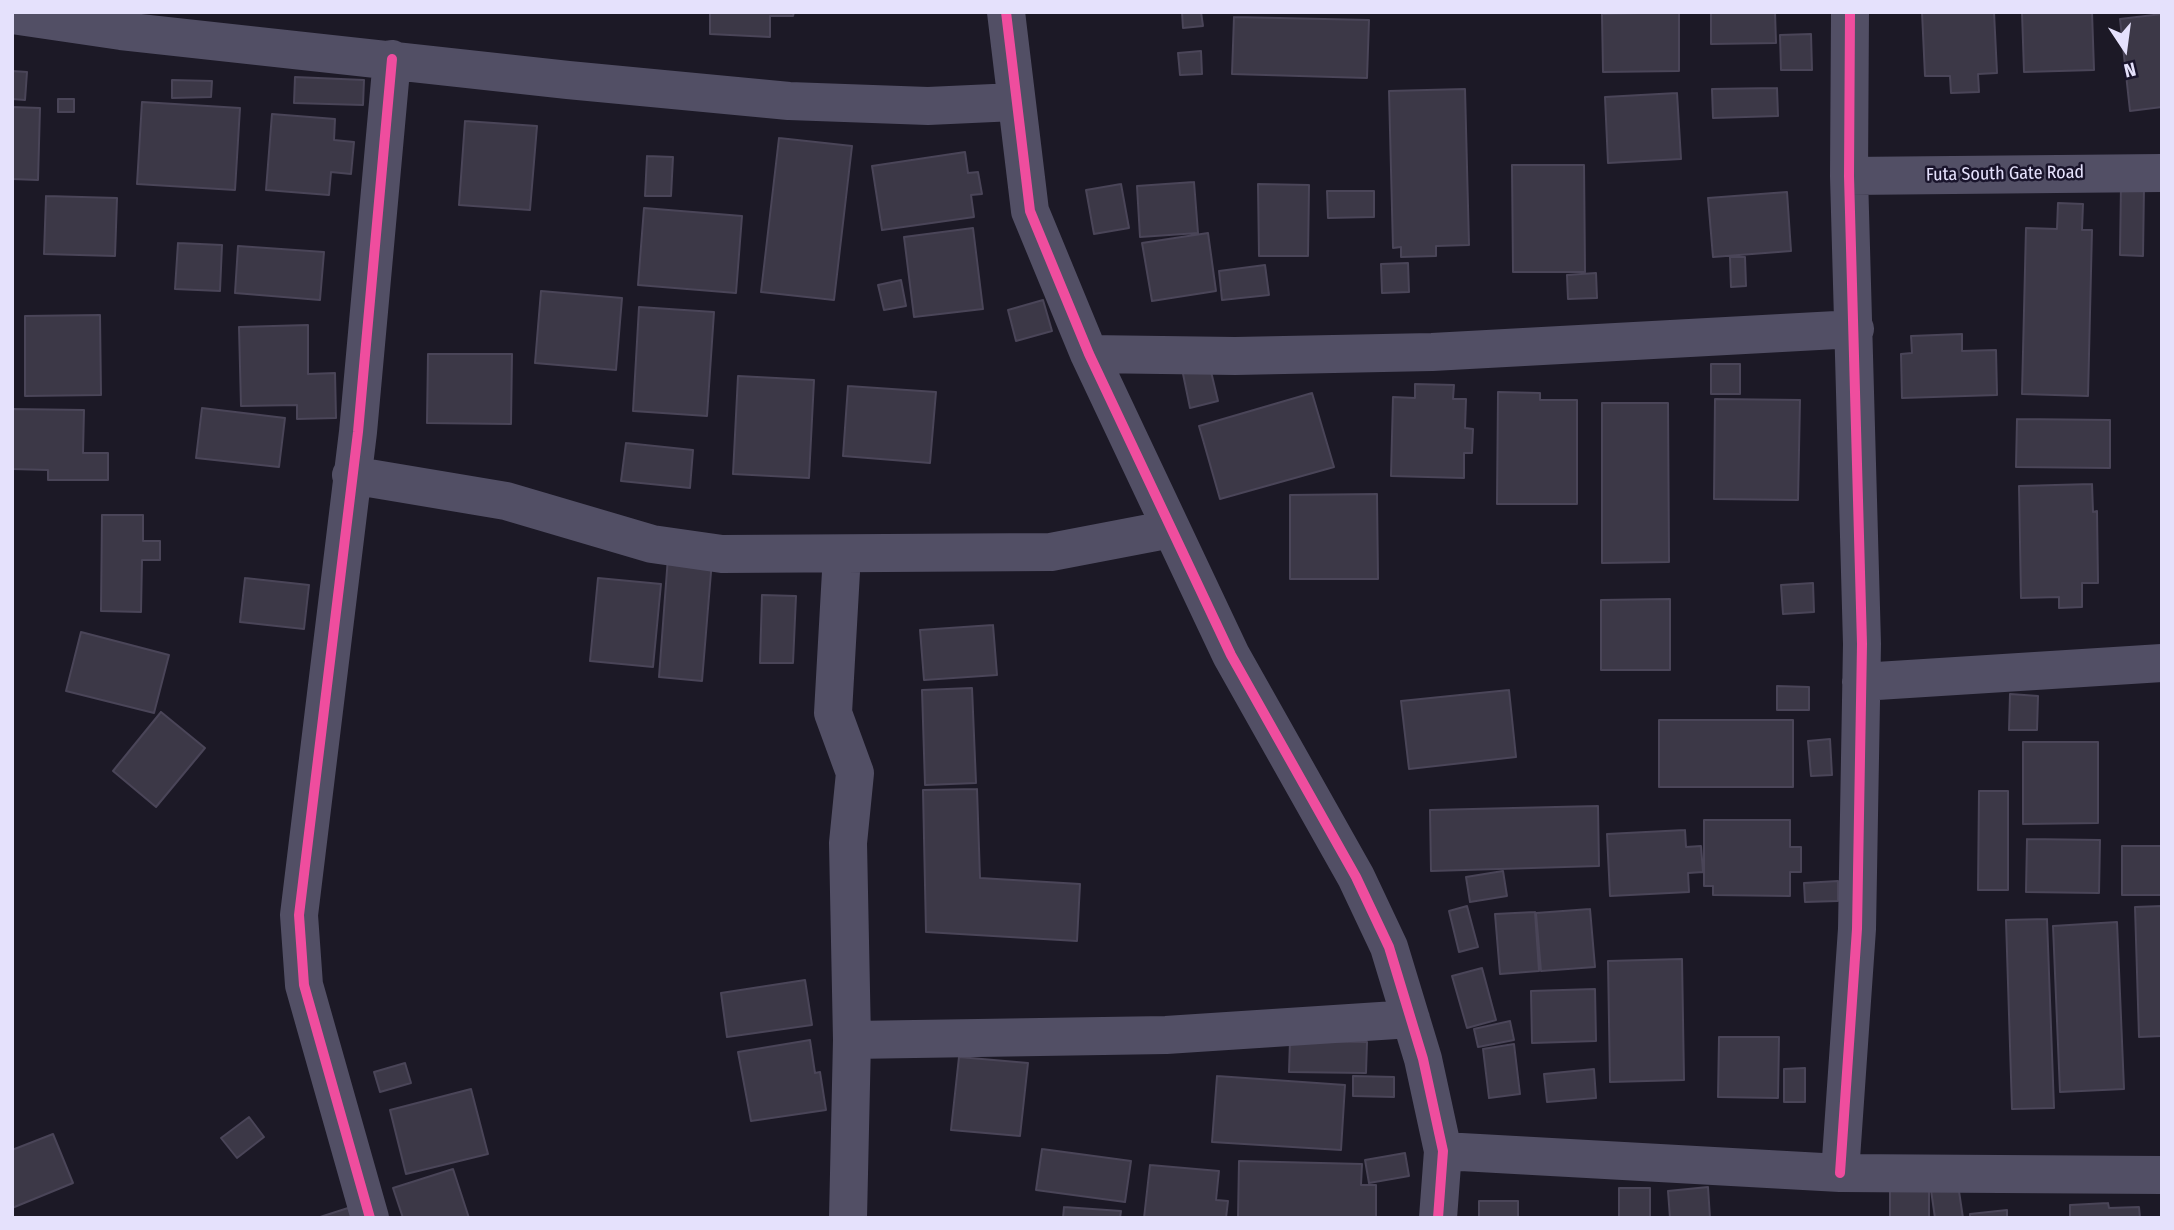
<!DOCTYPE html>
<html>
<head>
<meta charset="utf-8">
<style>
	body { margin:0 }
	#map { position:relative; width:2174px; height:1230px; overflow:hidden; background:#1c1926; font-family:"Fira Sans Condensed",sans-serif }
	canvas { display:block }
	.frame { position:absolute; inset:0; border:14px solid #e5e1fc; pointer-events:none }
	.north { position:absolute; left:2090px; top:14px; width:70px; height:70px; -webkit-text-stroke:5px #19142b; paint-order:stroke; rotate:167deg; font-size:19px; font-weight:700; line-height:28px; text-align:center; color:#e5e1fc }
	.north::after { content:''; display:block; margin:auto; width:24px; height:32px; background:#e5e1fc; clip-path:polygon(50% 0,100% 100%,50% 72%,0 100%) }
</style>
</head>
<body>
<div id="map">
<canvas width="2174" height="1230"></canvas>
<div class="frame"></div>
<div class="north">N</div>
</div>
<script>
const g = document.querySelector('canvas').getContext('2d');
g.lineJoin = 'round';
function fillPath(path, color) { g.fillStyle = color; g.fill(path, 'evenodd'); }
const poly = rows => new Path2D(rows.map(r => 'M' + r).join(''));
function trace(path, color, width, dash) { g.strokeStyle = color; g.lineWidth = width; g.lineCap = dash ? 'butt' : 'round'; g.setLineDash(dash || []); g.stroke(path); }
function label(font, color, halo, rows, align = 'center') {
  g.font = font + ' "Fira Sans Condensed",sans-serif'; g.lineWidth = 5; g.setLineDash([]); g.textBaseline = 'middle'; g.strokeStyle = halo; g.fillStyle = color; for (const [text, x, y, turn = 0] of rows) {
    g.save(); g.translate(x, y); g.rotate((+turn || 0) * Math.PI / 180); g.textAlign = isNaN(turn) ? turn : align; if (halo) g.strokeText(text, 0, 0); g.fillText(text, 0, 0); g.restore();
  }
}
const building = poly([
	[710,12,794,12,793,16,770,16,770,37,710,34,710,12],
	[1182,12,1201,12,1203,26,1183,28,1182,12],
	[1679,12,1679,71,1603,72,1602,14,1679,12],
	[1711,12,1775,12,1776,43,1711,44,1711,12],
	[1922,12,1994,12,1997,73,1978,74,1979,92,1951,93,1950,76,1925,76,1922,12],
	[2022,12,2092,12,2094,70,2024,72,2022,12],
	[2162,14,2162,107,2130,111,2120,19,2162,14],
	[1234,17,1369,20,1367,78,1232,74,1234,17],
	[1811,34,1812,70,1781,70,1780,35,1811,34],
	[1201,51,1202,74,1180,75,1178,53,1201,51],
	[12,71,27,72,25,100,12,99,12,71],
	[295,77,364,80,363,105,294,103,295,77],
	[172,80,212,81,211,97,172,98,172,80],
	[1777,88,1778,116,1713,118,1712,89,1777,88],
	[1465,89,1469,245,1436,246,1436,256,1401,257,1401,247,1393,248,1389,91,1465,89],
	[1677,93,1681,159,1608,163,1605,97,1677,93],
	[58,99,74,99,74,112,58,112,58,99],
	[142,102,240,108,235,190,137,184,142,102],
	[12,107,40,108,38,180,12,179,12,107],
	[272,114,335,119,334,140,354,142,351,174,331,172,329,195,266,190,272,114],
	[465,121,537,126,530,210,459,205,465,121],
	[779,138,852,146,834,300,761,292,779,138],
	[965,152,968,173,978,172,982,194,971,195,974,217,882,230,872,166,965,152],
	[647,156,673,157,671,196,645,196,647,156],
	[1512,165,1584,165,1585,272,1513,272,1512,165],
	[1194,182,1198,233,1140,237,1137,186,1194,182],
	[1121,184,1129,228,1094,234,1086,190,1121,184],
	[1258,184,1309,185,1308,256,1259,256,1258,184],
	[2121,184,2144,185,2143,256,2120,255,2121,184],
	[1327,191,1374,191,1374,217,1328,218,1327,191],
	[1787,192,1791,251,1713,257,1708,198,1787,192],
	[46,196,117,198,115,256,44,254,46,196],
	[2058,203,2083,204,2082,230,2092,230,2088,396,2022,394,2026,228,2057,229,2058,203],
	[644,208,742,216,736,293,638,285,644,208],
	[973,228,983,309,914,317,904,237,973,228],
	[1208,233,1216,291,1152,301,1142,243,1208,233],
	[178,243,222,245,220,291,175,289,178,243],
	[238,246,324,252,320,300,235,293,238,246],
	[1730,257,1745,257,1746,286,1731,287,1730,257],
	[1408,263,1409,292,1382,293,1381,264,1408,263],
	[1265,265,1269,295,1222,300,1219,271,1265,265],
	[1596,273,1597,298,1568,299,1567,275,1596,273],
	[901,280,906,306,884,310,878,285,901,280],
	[541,291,622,298,616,370,535,363,541,291],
	[1043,300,1052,331,1016,341,1008,310,1043,300],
	[639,307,714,312,707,416,633,411,639,307],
	[100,315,101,395,25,396,25,316,100,315],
	[308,325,308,374,335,373,336,418,297,419,297,405,241,406,239,327,308,325],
	[1962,334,1962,351,1996,350,1997,395,1902,398,1901,354,1912,353,1911,336,1962,334],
	[428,354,512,354,511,424,427,423,428,354],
	[1209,363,1218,401,1190,408,1182,369,1209,363],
	[1711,364,1740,364,1740,394,1711,394,1711,364],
	[738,376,814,380,809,478,733,474,738,376],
	[1415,384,1454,385,1453,399,1466,399,1465,428,1473,429,1472,453,1464,453,1464,478,1391,476,1393,397,1415,398,1415,384],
	[848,386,936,392,930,463,843,456,848,386],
	[1498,392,1540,393,1540,400,1577,400,1577,504,1497,504,1498,392],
	[1312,393,1334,467,1220,499,1199,426,1312,393],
	[1715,399,1800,400,1798,500,1714,499,1715,399],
	[1602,403,1668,403,1669,562,1602,563,1602,403],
	[202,408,285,418,279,467,196,458,202,408],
	[12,409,84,410,83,453,108,453,108,480,48,480,48,470,12,469,12,409],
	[2017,419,2110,420,2110,468,2016,467,2017,419],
	[626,443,693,450,690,488,621,481,626,443],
	[2092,484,2093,512,2097,511,2098,583,2082,583,2082,607,2059,608,2059,597,2021,598,2019,486,2092,484],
	[1377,494,1378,579,1290,579,1290,495,1377,494],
	[102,515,143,515,143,541,160,541,160,560,142,560,141,612,101,611,102,515],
	[668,557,712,560,702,681,659,677,668,557],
	[245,578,309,585,304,629,240,622,245,578],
	[598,578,661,584,653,667,590,661,598,578],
	[1813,583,1814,612,1783,614,1781,585,1813,583],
	[762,595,796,596,793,663,760,663,762,595],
	[1670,599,1670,670,1601,670,1601,600,1670,599],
	[993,625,997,675,924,680,920,630,993,625],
	[81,632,169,655,154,713,66,691,81,632],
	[1777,686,1809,687,1809,710,1777,710,1777,686],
	[972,688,976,783,925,785,922,690,972,688],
	[1509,690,1516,757,1409,769,1401,701,1509,690],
	[2010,694,2038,696,2037,730,2009,730,2010,694],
	[161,712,205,748,156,807,113,771,161,712],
	[1659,720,1793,720,1793,787,1659,787,1659,720],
	[1830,739,1832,775,1811,776,1808,741,1830,739],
	[2023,742,2098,742,2098,823,2023,824,2023,742],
	[977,789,980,878,1080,884,1077,941,926,932,923,790,977,789],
	[1979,791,2008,791,2008,890,1978,890,1979,791],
	[1598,806,1599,866,1431,871,1430,810,1598,806],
	[1704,820,1790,820,1790,847,1801,847,1801,872,1790,872,1790,896,1713,895,1713,886,1704,886,1704,820],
	[1685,830,1686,847,1701,846,1703,872,1688,873,1689,892,1610,896,1607,834,1685,830],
	[2027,839,2100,840,2099,893,2026,892,2027,839],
	[2122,846,2162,846,2162,895,2122,895,2122,846],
	[1503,871,1507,896,1470,902,1466,877,1503,871],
	[1838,881,1838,901,1805,902,1804,883,1838,881],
	[1467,906,1478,947,1459,952,1449,911,1467,906],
	[2162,906,2162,1036,2139,1037,2135,907,2162,906],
	[1590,909,1595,967,1541,971,1536,913,1590,909],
	[1535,912,1539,971,1500,974,1495,914,1535,912],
	[2047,919,2054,1108,2012,1109,2006,920,2047,919],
	[2117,922,2124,1089,2060,1092,2053,926,2117,922],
	[1682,959,1684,1080,1610,1082,1608,961,1682,959],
	[1482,968,1496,1020,1467,1028,1452,976,1482,968],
	[805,980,812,1025,727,1037,721,993,805,980],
	[1595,989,1596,1041,1532,1043,1531,991,1595,989],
	[1510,1021,1514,1040,1478,1047,1474,1029,1510,1021],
	[1719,1037,1779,1037,1778,1098,1718,1097,1719,1037],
	[810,1040,815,1073,820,1072,826,1110,751,1121,738,1052,810,1040],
	[1290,1041,1367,1042,1366,1073,1289,1072,1290,1041],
	[1514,1044,1520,1094,1489,1098,1483,1049,1514,1044],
	[959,1057,1028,1063,1020,1136,951,1130,959,1057],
	[405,1063,411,1083,380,1092,374,1072,405,1063],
	[1805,1068,1805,1102,1784,1102,1784,1069,1805,1068],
	[1594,1069,1596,1098,1547,1102,1544,1074,1594,1069],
	[1217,1076,1345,1085,1341,1150,1212,1142,1217,1076],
	[1353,1076,1394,1077,1394,1097,1353,1096,1353,1076],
	[471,1089,488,1154,406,1174,390,1110,471,1089],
	[249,1117,264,1137,237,1158,221,1138,249,1117],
	[53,1134,73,1183,12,1208,12,1150,53,1134],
	[1042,1149,1131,1161,1125,1202,1036,1190,1042,1149],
	[1405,1153,1409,1176,1369,1183,1365,1160,1405,1153],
	[1239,1161,1362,1164,1361,1185,1376,1185,1376,1218,1238,1218,1239,1161],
	[1150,1165,1219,1171,1216,1200,1228,1201,1226,1218,1144,1218,1150,1165],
	[453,1169,469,1218,403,1218,393,1188,453,1169],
	[1957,1178,1963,1218,1935,1218,1930,1183,1957,1178],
	[1890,1179,1929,1179,1929,1218,1890,1218,1890,1179],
	[1708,1187,1710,1218,1670,1218,1668,1191,1708,1187],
	[1619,1188,1650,1188,1650,1218,1619,1218,1619,1188],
	[1479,1201,1518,1201,1518,1218,1479,1218,1479,1201],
	[2108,1203,2109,1208,2139,1207,2140,1218,2070,1218,2070,1205,2108,1203],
	[1064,1207,1121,1211,1120,1218,1063,1218,1064,1207],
	[348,1208,352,1218,317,1218,348,1208],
	[2007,1210,2007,1218,1970,1218,1970,1214,2007,1210]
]);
const minor = poly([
	[1006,12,1030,211,1089,354,1231,655,1356,877,1389,947,1423,1059,1443,1151,1438,1218],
	[12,15,121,31,568,80,789,101,928,106,1015,102],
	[1849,176,2162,173],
	[1089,354,1235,356,1432,352,1855,329],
	[351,475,506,501,652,544,722,554,1051,552,1171,529],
	[842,554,833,713,855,773,848,843,852,1040,848,1218],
	[1861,682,2162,663],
	[852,1040,1166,1035,1411,1019],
	[1443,1151,1840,1173,2162,1175],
	[1840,1173,1857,929,1862,644,1849,176,1850,12],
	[370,1218,304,985,299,915,358,432,392,59]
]);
const cycleway = poly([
	[1006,12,1030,211,1089,354,1231,655,1356,877,1389,947,1423,1059,1443,1151,1438,1218],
	[1840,1173,1857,929,1862,644,1849,176,1850,12],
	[370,1218,304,985,299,915,358,432,392,59]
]);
const streetNames = [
	["Futa South Gate Road",2005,174,-1]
];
fillPath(building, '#3c3847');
trace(building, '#4a4558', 2);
trace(minor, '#524f65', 38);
trace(cycleway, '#ef4d9e', 10);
label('18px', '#e5e1fc', '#19142b', streetNames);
</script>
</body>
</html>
